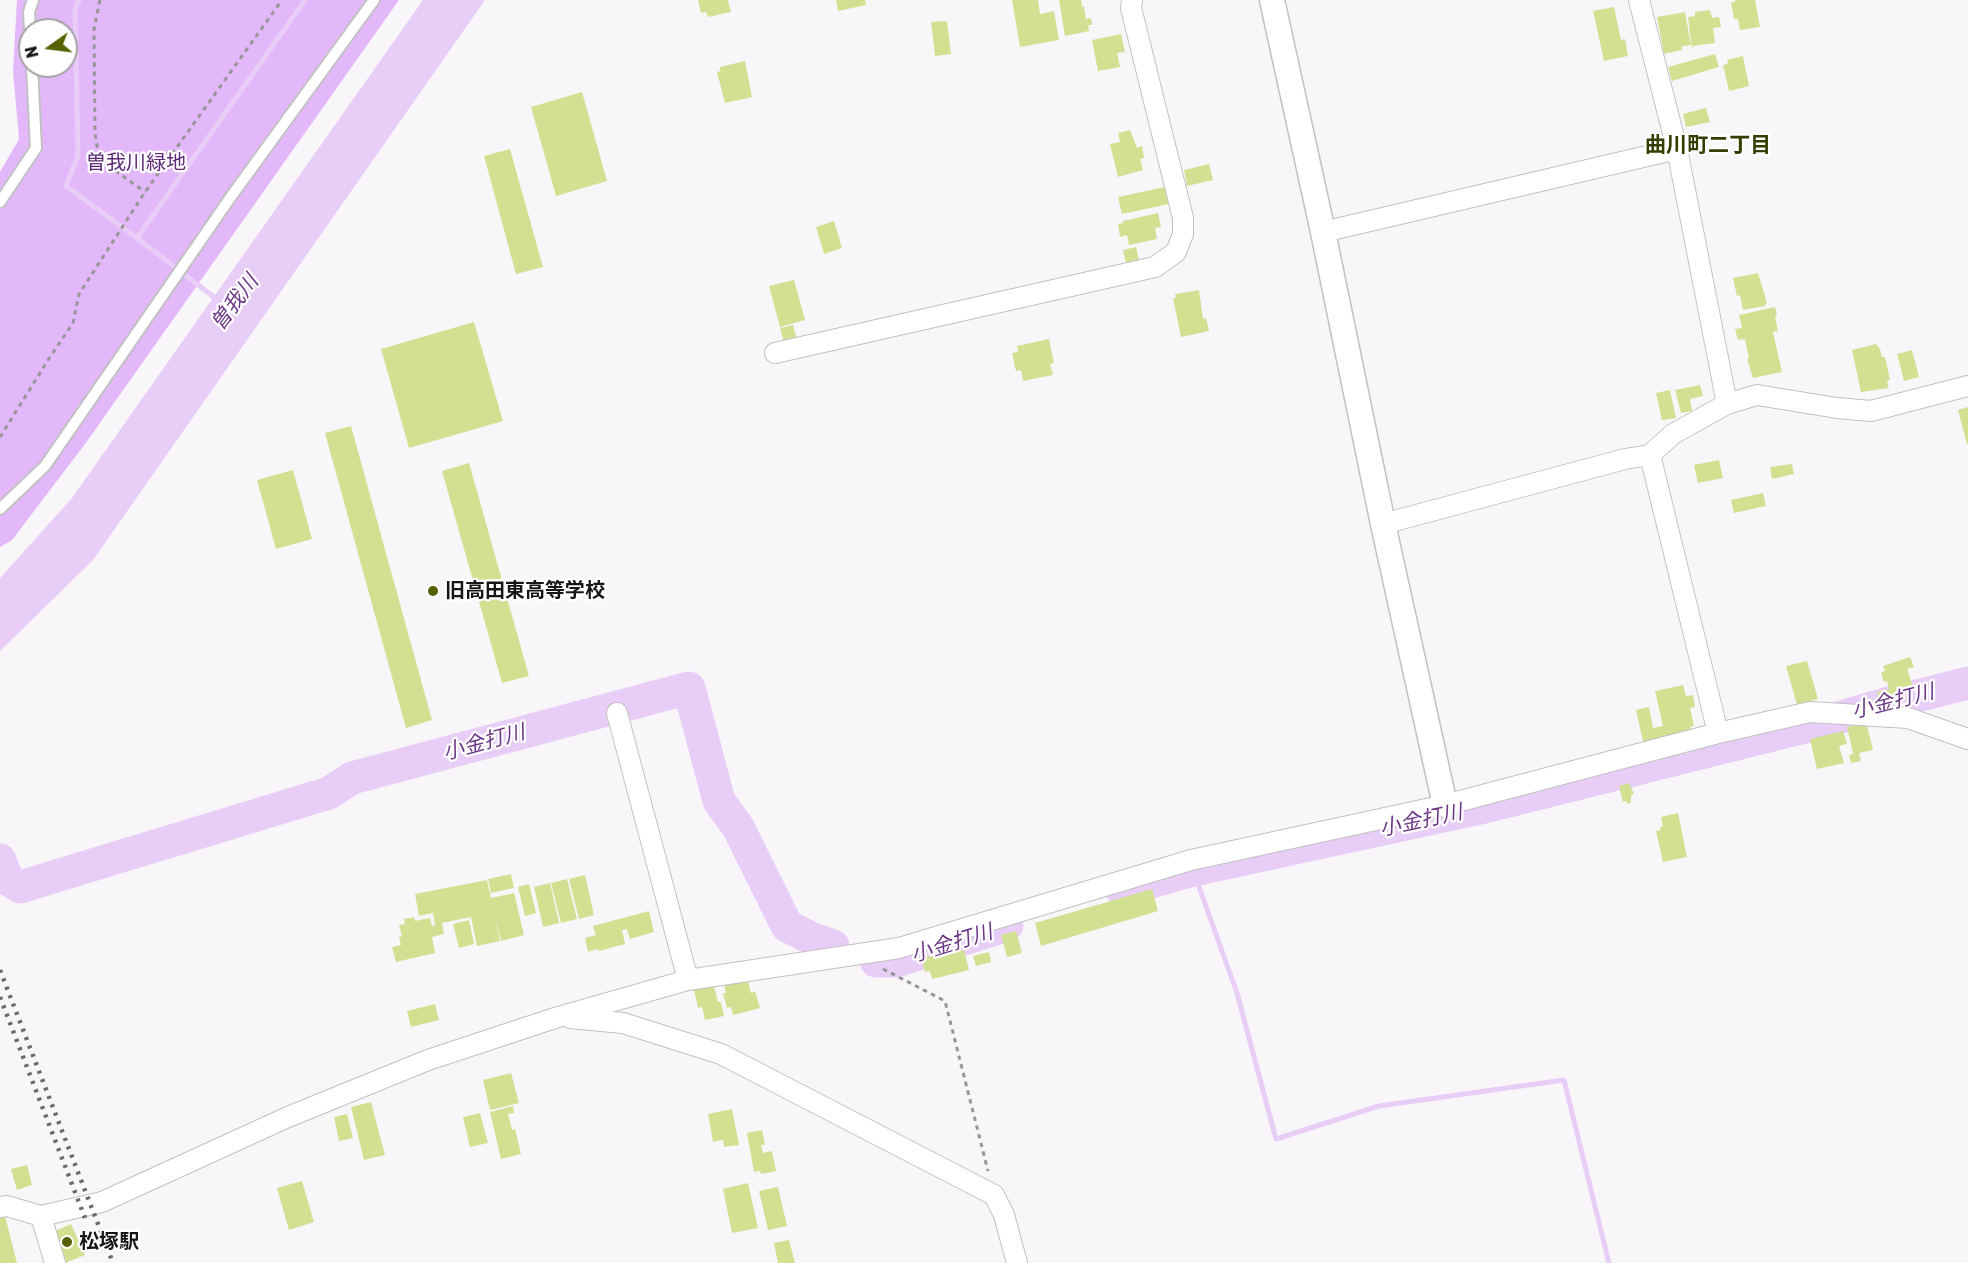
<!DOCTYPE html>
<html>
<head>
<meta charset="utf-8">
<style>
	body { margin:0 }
	#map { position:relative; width:1968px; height:1263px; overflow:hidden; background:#f9f6fa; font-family:Rubik,sans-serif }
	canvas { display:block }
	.north { position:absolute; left:18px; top:18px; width:60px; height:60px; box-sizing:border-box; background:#fff; border:2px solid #a2a2a2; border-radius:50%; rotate:256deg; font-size:16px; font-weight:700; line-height:24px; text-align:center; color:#171617 }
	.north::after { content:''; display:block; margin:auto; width:21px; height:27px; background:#576100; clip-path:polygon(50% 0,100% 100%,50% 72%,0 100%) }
</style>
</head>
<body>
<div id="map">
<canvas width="1968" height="1263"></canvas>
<div class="north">N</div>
</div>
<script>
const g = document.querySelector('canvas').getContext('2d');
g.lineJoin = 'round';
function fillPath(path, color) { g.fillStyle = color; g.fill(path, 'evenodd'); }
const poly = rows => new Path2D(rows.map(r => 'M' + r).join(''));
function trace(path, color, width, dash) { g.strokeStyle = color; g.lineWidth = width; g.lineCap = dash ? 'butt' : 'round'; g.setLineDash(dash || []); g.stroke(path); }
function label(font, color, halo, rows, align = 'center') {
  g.font = font + ' Rubik,"Noto Sans JP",sans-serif'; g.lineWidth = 4.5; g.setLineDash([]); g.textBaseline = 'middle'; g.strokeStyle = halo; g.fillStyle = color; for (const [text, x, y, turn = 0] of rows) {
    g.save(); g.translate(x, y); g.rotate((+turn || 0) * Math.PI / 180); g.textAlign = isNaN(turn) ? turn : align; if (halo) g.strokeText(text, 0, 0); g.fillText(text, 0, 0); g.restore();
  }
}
const green = poly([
	[17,0,399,0,85,444,12,540,0,547,0,172,19,139,13,71],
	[30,30,66,30,66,66,30,66]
]);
const water = poly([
	[423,0,485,0,93,560,0,651,0,578,72,498]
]);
const stream = poly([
	[79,0,75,9,78,156,66,186,137,238,305,0],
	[137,238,219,301],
	[1193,870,1237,993,1276,1139,1379,1106,1564,1080,1609,1263]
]);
const river = poly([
	[0,860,7,879,20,887,329,793,352,778,689,688,719,801,738,827,787,926,811,938,833,946],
	[1122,890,1193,870,1489,806,1821,723,1885,704,1968,683],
	[876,961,896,961,1007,925]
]);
const building = poly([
	[698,0,728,0,731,12,708,17,706,12,701,13],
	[836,0,865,0,866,5,838,11],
	[1012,0,1038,0,1040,14,1054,11,1059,40,1020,47],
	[1059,0,1081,0,1082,7,1084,6,1086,19,1091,18,1092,25,1088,25,1089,31,1065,36],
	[1735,0,1755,0,1760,27,1740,30,1738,19,1734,19,1731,2,1735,2],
	[1614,7,1621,40,1625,39,1628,56,1604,61,1593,11],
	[1710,10,1712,18,1719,17,1721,27,1713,28,1715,43,1693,46,1692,49,1688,17,1695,16,1695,12],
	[1685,12,1691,45,1682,46,1682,50,1664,54,1657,17],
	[947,21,951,54,935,56,931,22],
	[1121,34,1125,52,1117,53,1120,67,1098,71,1092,40],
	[1715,54,1719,67,1672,81,1668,67],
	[1743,56,1749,86,1729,91,1723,65,1728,64,1727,60],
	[745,61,752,97,725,103,717,72,720,71,720,67],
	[582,92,607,181,556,196,531,107],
	[1706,108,1710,122,1686,127,1683,114],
	[1130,130,1137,148,1142,146,1144,158,1140,159,1143,170,1118,177,1110,144,1120,142,1118,133],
	[510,149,543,267,516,274,484,156],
	[1209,164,1213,180,1187,186,1184,170],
	[1165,187,1169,204,1122,214,1118,197],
	[1158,213,1161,227,1155,228,1157,239,1129,245,1127,235,1120,237,1118,224,1123,223,1123,221],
	[834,221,842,248,824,254,816,227],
	[1136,247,1140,265,1127,268,1123,250],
	[1758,273,1767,303,1765,304,1765,306,1743,310,1740,295,1737,296,1733,278],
	[794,280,805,320,780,327,769,286],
	[1199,290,1203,319,1206,318,1209,331,1181,337,1173,298,1176,298,1175,294],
	[1775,307,1777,316,1775,316,1778,331,1773,332,1782,372,1753,378,1747,359,1749,359,1745,339,1738,340,1735,329,1742,328,1739,315],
	[474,322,503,421,409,448,381,349],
	[793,325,798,343,785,347,780,328],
	[1049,339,1054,363,1050,364,1053,375,1023,381,1021,370,1016,371,1012,353,1018,352,1017,346],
	[1876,344,1880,349,1882,357,1885,357,1890,380,1887,381,1889,388,1861,392,1852,350],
	[1912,350,1919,377,1904,381,1897,354],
	[1700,385,1703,396,1690,399,1692,411,1681,413,1675,390],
	[1670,390,1676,418,1662,420,1656,393],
	[1968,407,1968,444,1967,444,1958,410],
	[351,426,432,720,406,728,325,433],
	[1719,460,1723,478,1698,483,1694,465],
	[469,463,529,676,502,683,442,471],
	[1792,464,1794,474,1772,479,1770,467],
	[293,470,312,539,276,549,257,480],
	[1763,493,1766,506,1734,513,1731,500],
	[1910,657,1914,667,1907,669,1913,687,1879,699,1877,692,1889,689,1887,681,1884,682,1881,673,1885,671,1883,666],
	[1807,661,1818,699,1797,705,1786,666],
	[1683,685,1686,696,1693,695,1695,707,1690,708,1694,726,1690,727,1691,731,1654,739,1655,743,1644,746,1636,710,1649,707,1653,728,1663,726,1655,691],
	[1866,722,1873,750,1859,753,1861,761,1851,763,1849,755,1853,754,1847,727],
	[1843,731,1847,744,1839,746,1844,763,1817,769,1810,739],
	[1629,783,1634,794,1631,795,1631,803,1627,804,1627,801,1623,802,1619,786],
	[1678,813,1687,857,1663,862,1656,831,1661,830,1660,827,1663,826,1661,817],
	[511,874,514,888,491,893,488,879],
	[585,875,594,915,579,919,569,879],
	[567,879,577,919,561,923,551,883],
	[487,880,491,898,514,893,524,935,501,941,494,914,500,941,477,946,471,917,442,923,444,934,432,937,435,953,396,962,392,947,401,945,399,937,402,936,399,925,405,924,404,919,414,917,415,921,430,918,432,926,435,925,433,913,419,916,415,894],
	[550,883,559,923,543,927,534,887],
	[529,884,536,913,525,916,518,887],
	[1152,889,1158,911,1041,946,1035,923],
	[649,911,654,932,630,939,627,929,622,930,625,944,599,951,598,949,588,952,585,938,596,935,593,926],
	[469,920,474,944,459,948,453,924],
	[1016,931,1022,953,1007,957,1001,935],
	[964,950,969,970,932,979,930,971,925,972,921,958],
	[989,952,991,962,976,966,973,956],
	[747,978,751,993,755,991,760,1008,733,1015,731,1007,727,1008,723,993,726,993,724,984],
	[714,986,718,1002,721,1002,724,1016,705,1020,702,1007,698,1008,694,990],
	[435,1004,439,1020,411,1027,407,1011],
	[511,1073,519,1103,490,1110,483,1080],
	[371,1102,385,1155,364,1160,351,1107],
	[513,1106,514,1113,508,1114,512,1130,515,1129,521,1154,501,1159,490,1112],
	[732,1109,739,1145,724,1147,723,1140,713,1142,708,1114],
	[480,1113,488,1143,470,1147,463,1117],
	[347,1114,353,1138,339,1141,334,1117],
	[762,1130,765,1145,761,1145,763,1153,772,1151,776,1171,761,1174,760,1171,754,1172,747,1133],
	[27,1165,32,1185,17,1190,11,1169],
	[302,1181,314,1222,289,1230,277,1188],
	[748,1183,758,1228,732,1233,723,1189],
	[778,1187,787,1226,768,1230,759,1191],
	[4,1212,17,1263,0,1263,0,1213],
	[71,1224,85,1255,65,1263,51,1233],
	[789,1240,795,1263,778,1263,774,1243]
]);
const path = poly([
	[100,0,94,29,95,133,99,159,145,192],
	[0,437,50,357,73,323,79,294,145,192,282,0],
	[883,969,945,1001,988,1171]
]);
const service = poly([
	[30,30,29,12,33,0],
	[0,202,36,148,32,66],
	[0,509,45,466,230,198,374,0]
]);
const minor = poly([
	[1639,0,1677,149,1727,404],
	[1323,232,1677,149],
	[775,353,1155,267,1176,252,1183,234,1183,218,1131,8,1132,0],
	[1650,455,1718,733],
	[1383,524,1625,459,1650,455,1673,434,1727,404,1757,395,1837,408,1871,411,1968,386],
	[617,713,688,980],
	[570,1018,623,1023,721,1054,994,1195,1004,1215,1017,1263],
	[0,1207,7,1206,41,1216,102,1202,288,1117,428,1060,558,1017,688,980,899,948,1191,860,1445,805,1718,733,1810,712,1908,718,1968,739],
	[41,1216,55,1263]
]);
const tertiary = poly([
	[1272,0,1323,232,1383,524,1445,805]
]);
const rail = poly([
	[0,970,113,1263],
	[0,997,85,1218]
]);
const markers = [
	[433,591,6,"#576100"],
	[67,1242,6,"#576100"]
];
const parkNames = [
	["曽我川緑地",136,163]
];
const poiNames = [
	["旧高田東高等学校",445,591],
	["松塚駅",79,1242]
];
const neighbourhoodNames = [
	["曲川町二丁目",1708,146]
];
const waterNames = [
	["曽我川",235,303,-53],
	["小金打川",1893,702,-14],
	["小金打川",484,743,-15],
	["小金打川",1421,821,-12],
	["小金打川",952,944,-17]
];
fillPath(green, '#e3b8fa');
fillPath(water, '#e8cef7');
trace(stream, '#e8cef7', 5);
trace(river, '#e8cef7', 33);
fillPath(building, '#d2e091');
trace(service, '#c3c0c4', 14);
trace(minor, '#c3c0c4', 22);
trace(tertiary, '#c3c0c4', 27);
trace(path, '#989699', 3, [4.5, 4.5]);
trace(service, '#fff', 10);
trace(minor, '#fff', 20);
trace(tertiary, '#fff', 24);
trace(rail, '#6c6a6c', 4.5, [3, 6]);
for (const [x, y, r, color] of markers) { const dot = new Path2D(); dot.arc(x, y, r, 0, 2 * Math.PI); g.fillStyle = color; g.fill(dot); trace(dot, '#fff', 2); }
label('20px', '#5f2b78', '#fff', parkNames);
label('bold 20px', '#171617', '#fff', poiNames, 'left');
label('bold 21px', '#363d00', '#fff', neighbourhoodNames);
label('italic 21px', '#6c3886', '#fff', waterNames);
</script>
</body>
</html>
